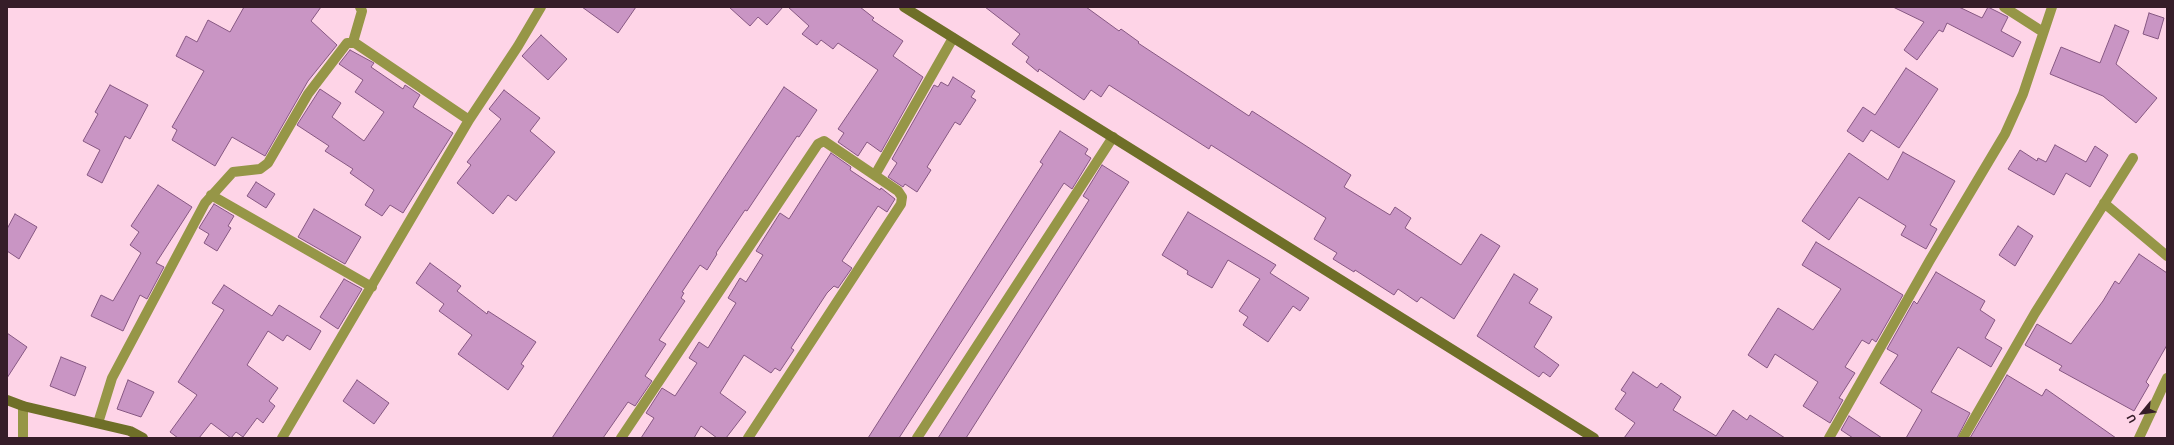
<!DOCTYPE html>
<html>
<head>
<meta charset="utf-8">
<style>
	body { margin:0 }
	#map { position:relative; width:2174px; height:445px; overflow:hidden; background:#fed4e7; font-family:"Public Sans",sans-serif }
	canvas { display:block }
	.frame { position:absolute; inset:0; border:8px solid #361d29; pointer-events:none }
	.north { position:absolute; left:2122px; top:393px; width:40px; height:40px; -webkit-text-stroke:3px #fed4e7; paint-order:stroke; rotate:241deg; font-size:11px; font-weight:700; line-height:16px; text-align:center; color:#361d29 }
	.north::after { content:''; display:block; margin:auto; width:14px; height:18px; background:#361d29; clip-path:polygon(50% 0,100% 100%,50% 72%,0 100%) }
</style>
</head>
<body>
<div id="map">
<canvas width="2174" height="445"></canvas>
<div class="frame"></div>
<div class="north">U</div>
</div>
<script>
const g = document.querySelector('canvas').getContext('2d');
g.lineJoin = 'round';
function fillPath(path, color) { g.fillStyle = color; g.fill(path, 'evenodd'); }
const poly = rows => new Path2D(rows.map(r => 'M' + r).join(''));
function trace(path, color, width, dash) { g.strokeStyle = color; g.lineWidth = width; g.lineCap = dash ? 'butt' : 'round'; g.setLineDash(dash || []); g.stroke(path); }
const building = poly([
	[244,7,321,7,311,21,337,45,308,81,265,156,232,137,215,166,172,140,177,130,172,127,204,71,176,56,186,36,197,42,208,20,230,32,244,7],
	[582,7,636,7,618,33,582,7],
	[729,7,783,7,767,25,758,17,750,26,729,7],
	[788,7,860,7,874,18,872,20,903,41,893,56,923,77,881,152,867,142,858,156,838,142,844,133,838,129,878,70,838,43,833,49,821,40,817,45,802,34,809,26,788,7],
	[985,7,1086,7,1119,31,1121,29,1139,42,1138,43,1249,116,1252,111,1351,175,1344,187,1390,215,1395,207,1411,218,1405,228,1461,265,1481,234,1500,246,1454,319,1421,297,1417,302,1398,289,1394,295,1355,270,1354,272,1333,259,1337,253,1314,239,1326,218,1211,145,1209,149,1109,85,1101,97,1091,90,1084,100,1039,69,1038,72,1026,62,1029,57,1012,44,1020,34,985,7],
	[1893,7,1959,7,1982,18,1988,7,2008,17,2001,31,2021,42,2013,57,1947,23,1943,32,1939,30,1917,60,1904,50,1924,22,1893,7],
	[2149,13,2164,18,2158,39,2143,34,2149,13],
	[2115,25,2129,31,2116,64,2157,98,2136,123,2103,96,2050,74,2061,47,2100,63,2115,25],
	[541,35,567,59,548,80,522,56,541,35],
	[350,50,374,63,371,67,403,89,405,85,420,95,413,107,453,133,403,213,390,205,382,216,365,205,374,190,350,173,353,169,325,151,329,146,297,125,320,89,341,103,332,117,364,141,384,112,355,92,363,80,339,64,350,50],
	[1906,68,1938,89,1899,148,1871,130,1863,142,1847,131,1863,107,1875,115,1906,68],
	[953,77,975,91,971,97,976,100,960,125,955,122,927,167,931,170,917,192,905,184,903,187,888,177,897,163,892,159,934,85,938,87,941,82,948,86,953,77],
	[110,85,148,105,130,139,125,136,102,183,87,175,100,150,83,141,98,114,95,112,110,85],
	[784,87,817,110,799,137,797,136,747,211,745,210,716,253,717,254,707,270,700,265,682,292,684,293,681,298,685,301,659,340,666,344,645,376,652,381,635,406,628,402,603,438,552,438,784,87],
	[504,90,540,118,530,131,555,152,516,201,508,195,493,214,457,183,471,165,467,162,501,119,489,109,504,90],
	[1060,131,1088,149,1085,154,1091,158,1072,189,1064,183,899,438,868,438,1043,164,1040,162,1060,131],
	[2055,145,2086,162,2095,146,2108,155,2090,187,2066,173,2054,195,2008,169,2020,150,2037,161,2038,158,2046,162,2055,145],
	[1903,152,1955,181,1930,225,1937,229,1926,249,1901,235,1906,226,1859,197,1829,240,1802,221,1849,153,1888,180,1903,152],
	[831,153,851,167,850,170,880,190,881,188,895,199,887,212,878,206,842,261,852,268,838,288,834,286,827,293,791,348,794,350,780,371,775,368,771,373,744,355,720,393,746,412,726,438,717,438,701,426,694,438,641,438,654,418,646,413,662,388,675,396,697,363,689,358,699,342,708,348,736,303,728,298,740,278,746,282,763,255,756,251,780,213,789,219,831,153],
	[1102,165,1129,182,966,438,938,438,1089,200,1083,196,1102,165],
	[256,182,275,194,266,208,247,196,256,182],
	[158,185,192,207,156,263,164,267,147,299,140,295,123,331,91,316,101,295,113,301,141,253,130,245,139,232,131,226,158,185],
	[214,204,234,216,228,226,231,228,217,251,204,243,209,234,199,228,214,204],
	[314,209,361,237,345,264,298,237,314,209],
	[1188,212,1276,265,1270,273,1309,298,1300,311,1293,306,1268,342,1243,325,1248,317,1239,311,1260,279,1228,260,1212,288,1187,274,1188,271,1162,255,1188,212],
	[15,214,37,227,19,259,7,251,7,229,15,214],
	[2018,226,2033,236,2015,266,1999,255,2018,226],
	[1816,242,1903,295,1876,342,1872,339,1869,344,1862,340,1845,367,1855,373,1839,398,1843,400,1830,423,1803,406,1818,382,1775,354,1767,368,1748,355,1778,308,1813,330,1841,289,1802,265,1816,242],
	[2139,254,2167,273,2167,345,2146,382,2149,385,2134,411,2059,370,2062,366,2025,345,2037,324,2071,344,2103,301,2115,281,2119,284,2139,254],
	[430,263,461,286,457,291,487,314,488,311,536,342,521,364,524,366,508,390,458,354,472,335,439,311,444,304,416,283,430,263],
	[1936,272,1985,301,1980,310,1995,320,1985,338,2002,348,1991,367,1958,347,1931,392,1970,413,1957,438,1906,438,1922,410,1880,383,1898,355,1887,349,1914,301,1917,304,1936,272],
	[1514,274,1538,289,1529,303,1552,317,1534,347,1559,365,1550,377,1543,372,1539,377,1477,336,1514,274],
	[344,279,362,289,338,329,320,317,344,279],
	[224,285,272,316,279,305,321,331,310,350,287,335,283,341,268,331,247,365,278,388,269,401,275,406,263,423,257,418,243,437,236,432,231,438,211,423,199,438,178,438,170,432,197,395,178,382,224,310,212,303,224,285],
	[7,333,27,347,7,378,7,333],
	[61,357,86,367,75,396,50,386,61,357],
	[1633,372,1657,388,1661,383,1681,397,1673,410,1716,436,1733,410,1747,420,1750,415,1785,438,1624,438,1635,423,1615,409,1626,393,1621,390,1633,372],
	[2007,375,2042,396,2046,389,2116,438,1970,438,2007,375],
	[128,380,154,392,141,417,117,409,128,380],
	[357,380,389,403,374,424,343,401,357,380],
	[1849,416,1882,438,1853,438,1841,430,1849,416]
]);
const street = poly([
	[2004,7,2043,32],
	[353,42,362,11,360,7],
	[875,175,953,38],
	[211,195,372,287],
	[2104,203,2167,256],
	[23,406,23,438],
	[98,423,112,378,205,203,233,172,260,169,268,163,308,94,347,43,355,43,469,120],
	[282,438,469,120,518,46,541,7],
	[621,438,818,144,824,141,898,191,902,197,901,204,748,438],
	[917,438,1113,137],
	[1829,438,1930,260,2005,134,2023,94,2052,7],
	[1963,438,2035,313,2133,158],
	[2139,438,2167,378]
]);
const secondary = poly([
	[904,7,1594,438],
	[7,400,23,406,130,431,143,438]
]);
fillPath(building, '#c995c4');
trace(building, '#865782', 1);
trace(street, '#969647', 10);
trace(secondary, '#6f6f28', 10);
</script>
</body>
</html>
